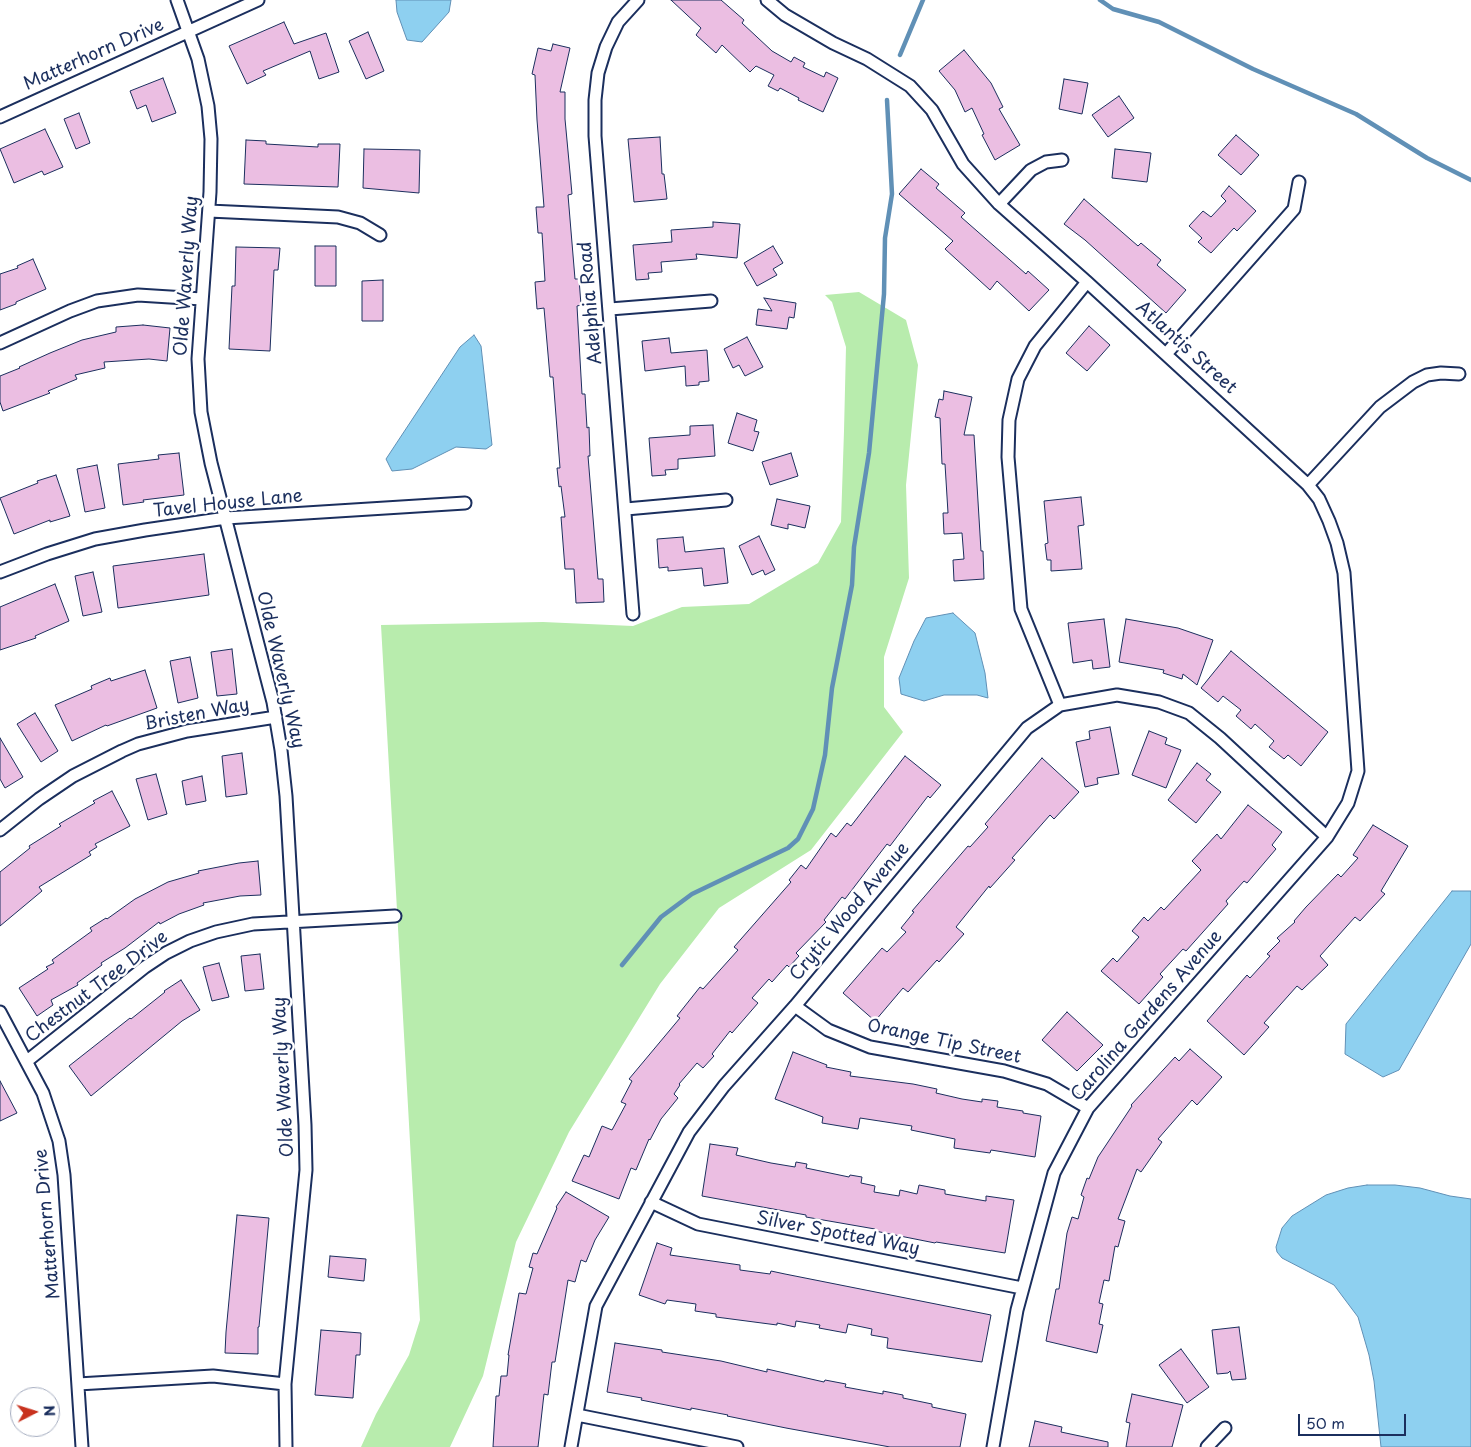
<!DOCTYPE html>
<html>
<head>
<meta charset="utf-8">
<style>
	body { margin:0 }
	#map { position:relative; width:1471px; height:1447px; overflow:hidden; background:#fff; font-family:"Playpen Sans",sans-serif }
	canvas { display:block }
	.north { position:absolute; left:10px; top:1387px; width:50px; height:50px; box-sizing:border-box; background:#fff; border:1px solid #a4acbf; border-radius:50%; rotate:85deg; font-size:14px; font-weight:700; line-height:20px; text-align:center; color:#1b2f5e }
	.north::after { content:''; display:block; margin:auto; width:18px; height:22px; background:#c8321e; clip-path:polygon(50% 0,100% 100%,50% 72%,0 100%) }
	.scale { position:absolute; left:1298px; top:1414px; width:108px; height:22px; box-sizing:border-box; border:2px solid #1b2f5e; border-top:0; padding-left:6px; font-size:15px; line-height:18px; white-space:nowrap; color:#1b2f5e; -webkit-text-stroke:4px #fff; paint-order:stroke }
</style>
</head>
<body>
<div id="map">
<canvas width="1471" height="1447"></canvas>
<div class="north">N</div>
<div class="scale">50 m</div>
</div>
<script>
const g = document.querySelector('canvas').getContext('2d');
g.lineJoin = 'round';
function fillPath(path, color) { g.fillStyle = color; g.fill(path, 'evenodd'); }
const poly = rows => new Path2D(rows.map(r => 'M' + r).join(''));
function trace(path, color, width, dash) { g.strokeStyle = color; g.lineWidth = width; g.lineCap = dash ? 'butt' : 'round'; g.setLineDash(dash || []); g.stroke(path); }
function label(font, color, halo, rows, align = 'center') {
  g.font = font + ' "Playpen Sans",sans-serif'; g.lineWidth = 5; g.setLineDash([]); g.textBaseline = 'middle'; g.strokeStyle = halo; g.fillStyle = color; for (const [text, x, y, turn = 0] of rows) {
    g.save(); g.translate(x, y); g.rotate((+turn || 0) * Math.PI / 180); g.textAlign = isNaN(turn) ? turn : align; if (halo) g.strokeText(text, 0, 0); g.fillText(text, 0, 0); g.restore();
  }
}
const green = poly([
	[859,292,906,320,918,365,906,485,909,578,884,657,884,707,903,732,811,850,719,908,660,984,569,1132,516,1242,483,1376,450,1447,361,1447,376,1414,409,1355,420,1320,381,625,543,622,633,626,682,607,749,604,818,563,841,522,844,431,846,347,832,302,825,295]
]);
const water = poly([
	[396,0,451,0,449,12,422,42,407,40,397,12,396,0],
	[474,335,481,346,492,445,486,449,456,447,412,469,392,471,386,459,460,347,474,335],
	[953,613,975,633,985,673,988,698,977,695,944,695,924,701,901,694,899,678,914,641,926,618,953,613],
	[1452,891,1471,891,1471,944,1399,1070,1383,1077,1345,1054,1346,1024,1452,891],
	[1367,1185,1395,1185,1420,1188,1450,1196,1471,1199,1471,1447,1381,1447,1374,1381,1369,1355,1358,1317,1334,1285,1282,1258,1277,1252,1276,1247,1282,1228,1292,1216,1326,1195,1348,1188,1367,1185]
]);
const stream = poly([
	[1100,0,1113,9,1159,22,1253,69,1356,114,1427,158,1471,180],
	[900,55,923,0],
	[622,965,661,917,692,894,788,848,798,839,813,809,825,755,832,688,852,585,854,547,869,453,884,294,885,238,892,194,887,100]
]);
const building = poly([
	[671,0,721,0,744,20,742,23,772,51,791,62,794,57,805,63,803,67,824,77,826,72,838,78,823,112,798,100,799,98,780,88,778,91,768,86,774,75,756,66,750,72,722,45,716,53,696,35,701,28,671,0],
	[284,22,294,44,326,33,339,72,319,79,310,51,263,71,266,75,247,84,229,46,284,22],
	[368,32,384,71,366,79,349,41,368,32],
	[553,44,570,48,560,92,565,92,565,119,572,194,568,195,575,279,579,279,581,305,577,306,582,394,585,394,587,428,589,427,590,456,588,456,598,579,603,579,604,602,576,603,574,569,565,569,561,517,565,517,561,486,559,487,557,468,560,468,553,377,550,377,544,308,537,309,535,282,545,281,542,233,538,233,536,207,544,207,537,120,535,75,532,74,538,48,551,51,553,44],
	[964,50,991,83,1003,107,999,109,1020,145,995,160,982,135,984,134,972,108,965,112,955,90,939,71,964,50],
	[163,78,176,113,152,122,146,105,137,109,130,91,163,78],
	[1064,79,1088,83,1082,114,1059,109,1064,79],
	[1119,96,1134,118,1108,137,1092,115,1119,96],
	[79,113,90,143,76,149,64,119,79,113],
	[45,129,63,167,44,175,42,171,14,183,0,149,45,129],
	[1236,135,1259,155,1241,175,1218,155,1236,135],
	[660,137,662,174,664,174,667,199,634,202,628,139,660,137],
	[246,140,266,141,266,144,318,147,318,144,340,144,338,187,244,184,246,140],
	[364,149,420,150,419,193,363,188,364,149],
	[1115,149,1151,153,1147,182,1112,178,1115,149],
	[921,169,939,184,936,188,965,213,961,217,1026,274,1028,271,1049,290,1029,311,997,281,990,290,945,249,953,241,899,194,921,169],
	[1229,186,1256,211,1237,231,1234,228,1211,253,1198,242,1202,238,1189,226,1203,211,1211,217,1226,201,1221,196,1229,186],
	[1084,199,1138,246,1141,243,1161,260,1157,265,1186,290,1166,313,1085,240,1064,224,1084,199],
	[713,222,740,224,737,258,696,254,697,259,661,262,662,272,648,273,649,279,636,280,633,245,672,242,671,230,713,227,713,222],
	[315,246,336,246,336,286,315,286,315,246],
	[773,246,783,263,773,269,777,275,757,286,744,263,773,246],
	[236,247,280,248,278,270,274,270,270,351,229,349,232,286,235,286,236,247],
	[33,259,46,289,16,302,16,304,0,310,0,274,18,268,17,266,33,259],
	[383,280,383,321,362,321,362,281,383,280],
	[764,298,796,303,794,318,789,317,787,329,756,325,758,309,772,311,764,298],
	[143,325,170,328,167,361,149,359,104,362,105,368,75,375,77,379,48,391,50,393,3,411,0,402,0,376,20,368,19,367,50,353,82,340,116,332,116,327,143,325],
	[1089,326,1110,345,1087,371,1066,353,1089,326],
	[747,337,763,367,745,376,739,365,733,368,724,349,747,337],
	[669,338,671,353,707,350,709,381,699,382,699,385,686,386,685,366,645,371,642,341,669,338],
	[944,391,972,397,964,435,974,435,981,551,983,551,984,579,954,581,953,560,964,559,962,533,944,534,943,513,948,513,945,464,942,464,940,418,935,417,939,399,943,400,944,391],
	[737,413,757,420,754,431,759,432,753,451,728,443,737,413],
	[713,425,715,456,678,459,678,469,665,470,666,475,652,476,649,438,690,435,690,426,713,425],
	[179,453,184,495,143,500,144,502,123,505,118,464,159,459,158,455,179,453],
	[791,453,798,476,770,485,762,462,791,453],
	[97,465,105,508,85,512,77,469,97,465],
	[56,475,70,516,50,522,50,520,14,534,0,498,38,483,37,481,56,475],
	[1081,497,1084,525,1078,526,1082,569,1051,571,1051,560,1047,560,1045,544,1048,543,1044,501,1081,497],
	[777,499,810,506,805,528,788,524,788,529,771,525,777,499],
	[759,536,775,570,765,575,763,570,752,575,739,546,759,536],
	[683,537,685,552,724,548,728,583,704,586,702,568,668,571,668,567,659,568,657,539,683,537],
	[204,554,209,595,118,608,113,566,204,554],
	[93,572,102,612,83,616,75,576,93,572],
	[55,584,69,621,35,636,36,638,0,650,0,607,55,584],
	[1104,619,1110,667,1093,669,1092,660,1073,663,1068,623,1104,619],
	[1126,619,1178,628,1213,640,1197,685,1183,674,1182,679,1163,673,1164,670,1119,662,1126,619],
	[232,649,237,694,217,696,211,652,232,649],
	[1231,651,1328,732,1301,766,1288,755,1284,759,1269,747,1274,741,1255,724,1251,729,1236,716,1241,710,1223,696,1218,702,1201,688,1231,651],
	[190,657,198,698,178,703,170,661,190,657],
	[145,670,157,708,107,726,106,725,72,741,55,705,92,689,91,686,110,678,111,681,145,670],
	[35,713,58,751,41,762,17,724,35,713],
	[1110,727,1119,774,1097,778,1098,784,1085,787,1076,742,1090,739,1089,731,1110,727],
	[1149,731,1167,738,1165,744,1181,750,1166,788,1132,775,1149,731],
	[0,738,23,777,5,788,0,779,0,738],
	[242,753,247,794,226,797,222,756,242,753],
	[905,756,941,785,930,798,928,796,890,846,887,844,845,899,842,897,824,920,826,922,796,953,799,956,789,967,787,965,772,982,769,979,752,998,758,1003,732,1033,730,1031,712,1054,714,1056,703,1068,697,1063,679,1084,680,1085,674,1094,678,1098,661,1119,650,1140,649,1139,636,1170,631,1168,619,1199,572,1181,584,1155,589,1157,602,1126,612,1130,626,1104,621,1102,632,1081,629,1079,680,1018,677,1016,700,987,703,989,738,950,734,947,791,882,789,880,801,865,806,869,831,833,836,837,847,823,851,826,905,756],
	[1042,758,1079,792,1054,819,1050,815,1012,858,1015,860,990,888,989,886,956,927,964,934,939,962,937,960,908,992,903,988,875,1021,843,993,882,948,887,952,906,932,901,928,914,912,912,911,968,846,970,847,988,827,985,824,1042,758],
	[1197,763,1211,774,1206,780,1221,792,1196,823,1168,800,1197,763],
	[156,774,167,814,148,820,136,779,156,774],
	[202,776,206,801,186,805,182,781,202,776],
	[112,791,130,826,95,844,97,847,89,852,91,855,39,887,42,891,0,926,0,872,30,848,29,846,61,826,59,824,95,803,93,801,112,791],
	[1248,805,1282,832,1272,845,1276,849,1247,883,1244,881,1226,901,1228,904,1186,951,1183,949,1160,974,1163,977,1139,1004,1101,971,1113,958,1117,962,1139,937,1132,931,1144,917,1148,921,1161,907,1164,910,1201,870,1192,861,1217,834,1221,839,1248,805],
	[1373,825,1408,846,1381,891,1385,894,1360,921,1355,917,1320,956,1328,965,1302,990,1297,986,1264,1023,1269,1027,1244,1055,1207,1021,1247,975,1250,978,1270,956,1267,954,1280,941,1277,938,1295,922,1294,921,1306,907,1338,874,1341,877,1358,858,1353,855,1373,825],
	[258,861,261,895,240,896,203,903,204,905,179,914,160,924,159,922,125,948,101,963,102,965,77,983,78,985,51,1000,53,1005,37,1016,19,988,48,969,46,967,54,963,52,960,92,931,90,928,106,918,107,919,135,899,168,882,199,873,198,871,239,863,258,861],
	[260,954,264,989,245,991,241,956,260,954],
	[219,963,229,997,212,1001,203,967,219,963],
	[181,980,200,1010,182,1021,91,1096,69,1066,130,1018,131,1019,165,992,164,991,181,980],
	[1067,1012,1103,1045,1077,1071,1042,1040,1067,1012],
	[1190,1049,1222,1077,1197,1105,1192,1100,1158,1139,1162,1142,1141,1172,1137,1169,1118,1219,1125,1221,1118,1247,1115,1246,1109,1281,1104,1280,1099,1303,1103,1304,1099,1324,1103,1325,1097,1353,1046,1341,1056,1289,1059,1289,1067,1233,1072,1217,1078,1219,1084,1197,1081,1195,1087,1178,1089,1179,1098,1157,1132,1106,1131,1105,1175,1057,1179,1061,1190,1049],
	[793,1052,827,1065,826,1067,851,1072,850,1076,913,1084,937,1089,936,1093,962,1099,982,1102,982,1099,998,1101,997,1107,1023,1111,1023,1113,1041,1116,1035,1157,991,1150,990,1153,954,1148,955,1139,911,1130,912,1126,860,1118,858,1129,822,1123,823,1117,775,1099,793,1052],
	[0,1081,17,1113,0,1121,0,1081],
	[710,1144,738,1148,736,1155,771,1163,795,1167,796,1162,807,1164,806,1168,849,1177,850,1175,862,1177,861,1183,875,1186,874,1192,899,1196,900,1190,917,1194,919,1185,945,1190,945,1194,986,1201,986,1196,1014,1200,1005,1253,936,1242,935,1243,875,1231,875,1229,806,1217,806,1215,702,1196,710,1144],
	[566,1192,609,1217,595,1240,586,1262,581,1260,575,1282,568,1280,555,1362,552,1362,548,1395,544,1394,538,1447,493,1447,496,1396,499,1396,501,1376,507,1376,509,1355,508,1355,519,1293,526,1294,533,1268,529,1267,533,1253,537,1254,557,1208,556,1207,566,1192],
	[237,1215,269,1218,259,1327,258,1327,258,1354,225,1353,226,1332,237,1215],
	[657,1243,672,1248,670,1255,740,1265,740,1270,770,1274,771,1271,785,1274,991,1315,982,1362,887,1348,888,1338,871,1335,872,1329,848,1324,846,1333,819,1328,820,1325,796,1321,795,1327,777,1323,777,1325,716,1317,716,1314,695,1311,696,1304,667,1300,665,1304,639,1295,657,1243],
	[330,1256,366,1259,364,1281,328,1277,330,1256],
	[1239,1327,1246,1379,1232,1380,1230,1371,1228,1373,1217,1374,1212,1330,1239,1327],
	[321,1330,361,1333,360,1355,356,1355,353,1398,315,1395,321,1330],
	[615,1343,662,1350,662,1352,721,1361,767,1372,767,1369,824,1382,825,1380,846,1384,845,1387,883,1394,883,1391,903,1395,903,1398,932,1404,932,1407,966,1414,960,1447,890,1447,786,1428,727,1416,728,1415,691,1408,691,1410,641,1400,642,1398,607,1392,615,1343],
	[1181,1349,1209,1387,1187,1403,1159,1365,1181,1349],
	[1132,1394,1183,1405,1172,1447,1126,1447,1130,1423,1126,1422,1132,1394],
	[1035,1421,1062,1427,1061,1432,1108,1442,1108,1447,1029,1447,1035,1421]
]);
const street = poly([
	[177,0,198,59,208,106,211,139,210,192,198,359,201,412,211,463,273,702,281,750,286,796,305,1125,306,1170,285,1384,286,1447],
	[767,0,785,15,833,43,867,59,910,86,932,110,963,164,999,204,1087,282,1308,485,1319,499,1329,521,1337,543,1344,573,1358,771,1348,803,1327,837,1088,1108,1054,1173,1017,1310,993,1447],
	[0,117,258,0],
	[999,204,1031,170,1046,162,1062,160],
	[209,211,338,217,360,223,380,235],
	[610,309,711,301],
	[0,343,70,311,97,301,138,295,202,299],
	[1166,354,1294,209,1299,182],
	[1308,485,1380,407,1413,382,1427,375,1441,373,1459,374],
	[626,509,726,500],
	[0,572,47,554,95,539,145,530,226,518,465,503],
	[633,614,595,136,595,100,598,73,606,47,618,22,638,0],
	[1060,705,1021,609,1008,457,1009,420,1018,379,1035,346,1087,282],
	[0,830,39,799,73,776,122,751,138,744,187,731,276,717],
	[795,1006,828,1030,870,1047,1004,1071,1047,1084,1088,1108],
	[0,1012,43,1093,59,1141,64,1175,82,1447],
	[27,1061,145,967,166,953,190,941,216,932,253,924,395,916],
	[651,1202,698,1224,1022,1288],
	[78,1384,213,1376,285,1384],
	[577,1415,737,1447],
	[571,1447,596,1306,689,1132,724,1086,795,1006,1027,728,1060,705,1117,695,1159,702,1189,713,1220,738,1327,837],
	[1207,1447,1225,1428]
]);
const streetNames = [
	["Matterhorn Drive",94,55,-24],
	["Olde Waverly Way",187,276,-86],
	["Adelphia Road",591,303,-95],
	["Atlantis Street",1186,348,42],
	["Tavel House Lane",228,504,-6],
	["Olde Waverly Way",280,670,77],
	["Bristen Way",197,715,-11],
	["Crytic Wood Avenue",850,912,-50],
	["Chestnut Tree Drive",97,987,-37],
	["Carolina Gardens Avenue",1147,1016,-49],
	["Orange Tip Street",944,1042,12],
	["Olde Waverly Way",284,1077,-93],
	["Matterhorn Drive",48,1224,-95],
	["Silver Spotted Way",838,1234,11]
];
fillPath(green, '#b8ecad');
fillPath(water, '#8ed0f0');
trace(water, '#6090b6', 1);
trace(stream, '#6090b6', 4.5);
fillPath(building, '#ebbee2');
trace(building, '#1b2f5e', 1);
trace(street, '#1b2f5e', 15);
trace(street, '#fff', 11);
label('18px', '#1b2f5e', '#fff', streetNames);
</script>
</body>
</html>
